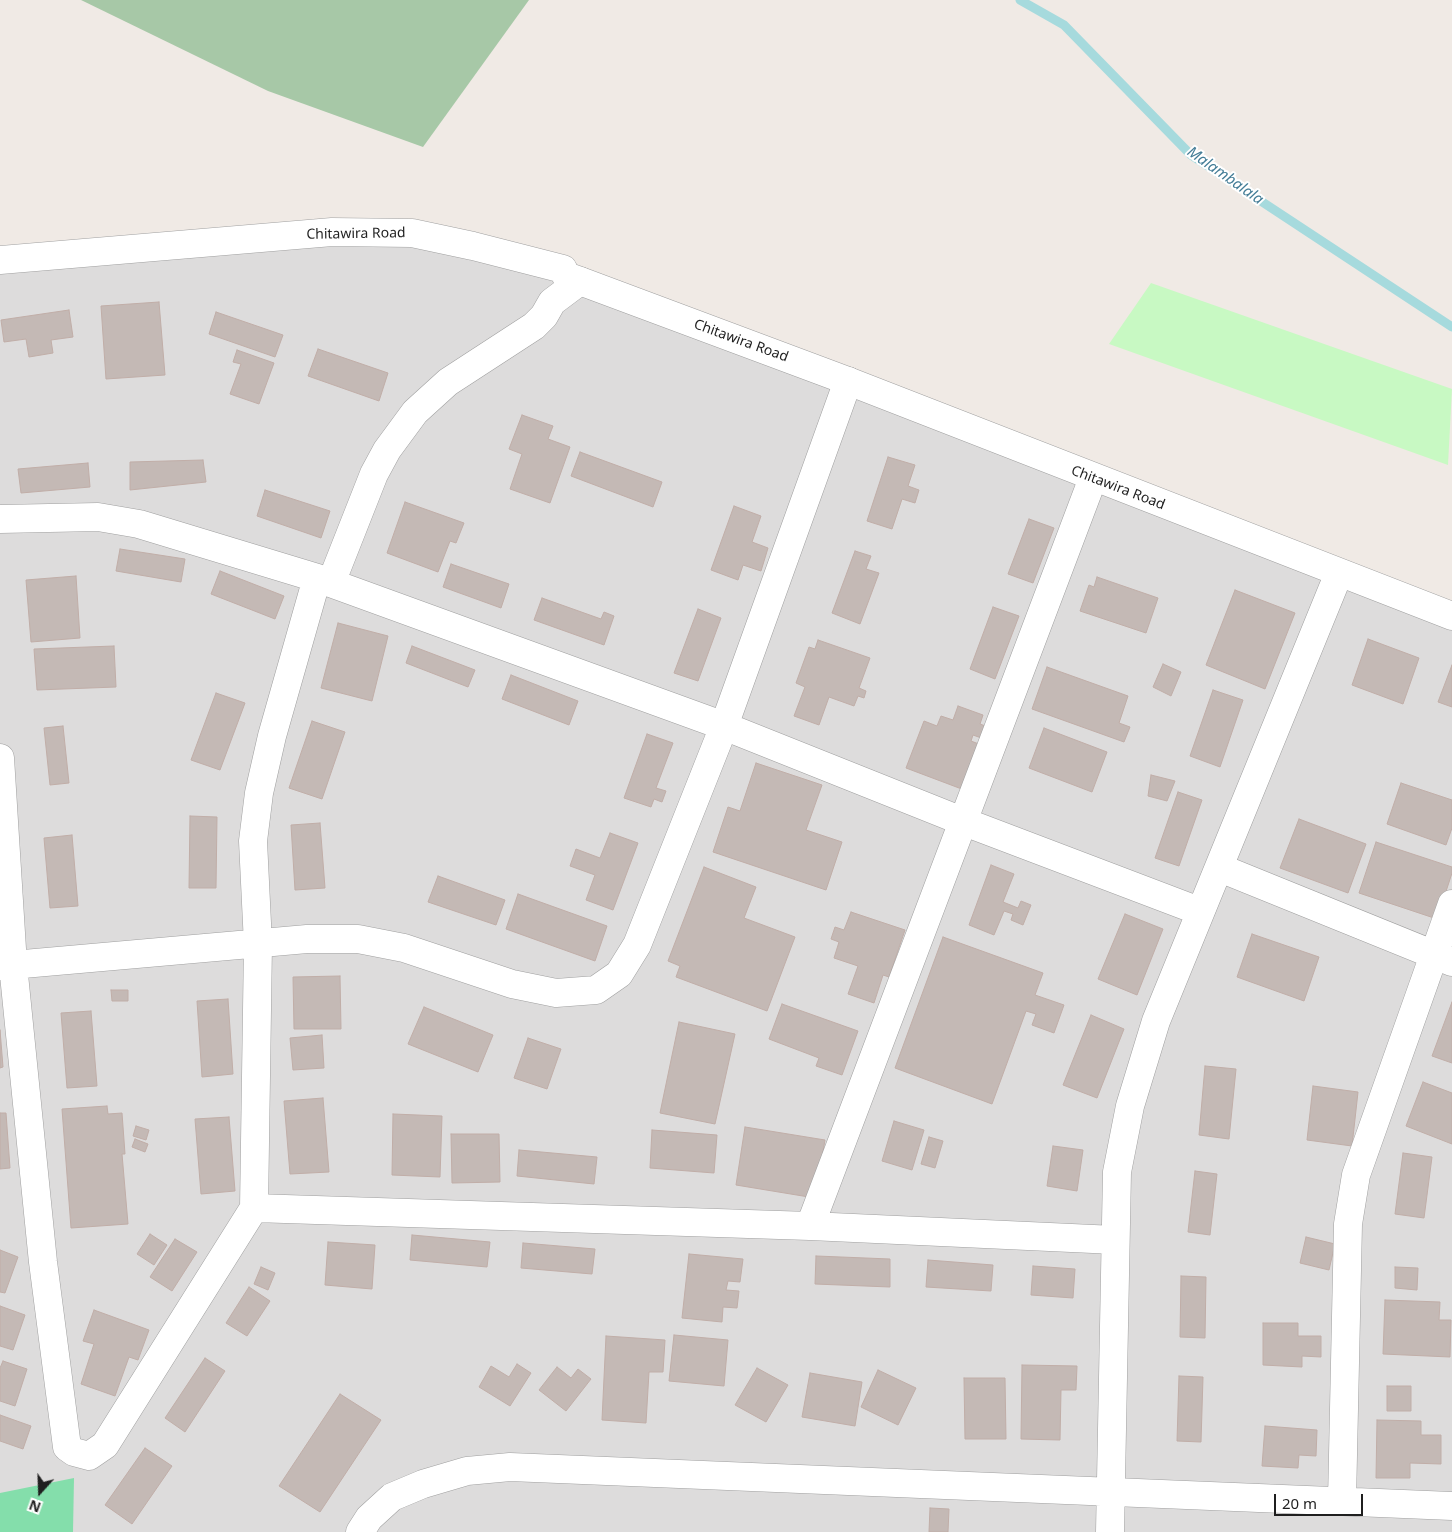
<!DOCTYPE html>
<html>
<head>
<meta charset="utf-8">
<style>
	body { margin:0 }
	#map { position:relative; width:1452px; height:1532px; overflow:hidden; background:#f0eae5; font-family:"Noto Sans",sans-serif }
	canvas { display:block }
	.north { position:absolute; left:15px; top:1467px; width:50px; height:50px; -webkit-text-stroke:4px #fff; paint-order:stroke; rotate:200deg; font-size:14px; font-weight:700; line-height:20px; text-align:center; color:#1f1f1f }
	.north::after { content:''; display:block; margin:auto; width:18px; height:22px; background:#1f1f1f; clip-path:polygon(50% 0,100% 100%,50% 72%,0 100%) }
	.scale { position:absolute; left:1274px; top:1494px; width:89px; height:22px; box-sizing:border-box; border:2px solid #1f1f1f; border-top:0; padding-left:6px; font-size:15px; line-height:18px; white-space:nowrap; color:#1f1f1f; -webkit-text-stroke:4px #fff; paint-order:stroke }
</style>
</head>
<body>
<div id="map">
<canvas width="1452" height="1532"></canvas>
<div class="north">N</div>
<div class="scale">20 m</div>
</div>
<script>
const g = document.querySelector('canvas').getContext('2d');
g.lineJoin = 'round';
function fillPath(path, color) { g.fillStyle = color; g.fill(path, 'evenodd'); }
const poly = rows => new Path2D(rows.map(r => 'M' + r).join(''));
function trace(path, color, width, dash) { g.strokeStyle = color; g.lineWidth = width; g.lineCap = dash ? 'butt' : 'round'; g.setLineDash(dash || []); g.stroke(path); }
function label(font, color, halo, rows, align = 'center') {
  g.font = font + ' "Noto Sans",sans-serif'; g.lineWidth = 4; g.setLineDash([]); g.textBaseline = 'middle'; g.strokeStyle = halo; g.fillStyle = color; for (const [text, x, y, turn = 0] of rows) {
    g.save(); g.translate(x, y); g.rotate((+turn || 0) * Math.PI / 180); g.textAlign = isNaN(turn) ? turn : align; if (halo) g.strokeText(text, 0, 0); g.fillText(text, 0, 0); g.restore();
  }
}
const residential = poly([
	[403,236,480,250,1452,622,1452,1532,0,1532,0,265]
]);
const cemetery = poly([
	[81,0,529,0,423,147,268,91]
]);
const park = poly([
	[1151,283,1452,389,1448,465,1109,344]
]);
const pitch = poly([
	[74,1478,73,1532,0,1532,0,1493]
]);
const stream = poly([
	[1020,0,1064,25,1191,155,1452,327]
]);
const building = poly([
	[159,302,165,375,106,379,101,306,159,302],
	[69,310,73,337,51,340,53,353,29,357,26,339,4,342,1,320,69,310],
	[216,312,283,335,275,357,209,334,216,312],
	[318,349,388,373,379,401,308,376,318,349],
	[237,350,274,363,259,404,230,394,241,364,233,362,237,350],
	[522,415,553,426,548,439,570,447,550,503,510,489,522,454,509,449,522,415],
	[580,452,662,482,653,507,571,476,580,452],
	[888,457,915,465,908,486,919,490,915,503,902,499,892,529,867,521,888,457],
	[203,460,206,482,130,490,130,462,203,460],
	[88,463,90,487,21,493,18,469,88,463],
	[265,490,330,511,321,538,257,516,265,490],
	[405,502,464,523,456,543,450,541,438,572,387,553,405,502],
	[734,506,761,516,752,542,768,548,761,571,743,565,738,580,711,570,734,506],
	[1029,519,1054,528,1033,583,1008,574,1029,519],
	[120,549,185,559,181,582,116,571,120,549],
	[855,551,871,556,866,569,879,573,860,624,832,613,855,551],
	[451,564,509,584,501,608,443,587,451,564],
	[220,571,284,596,275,619,211,594,220,571],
	[76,576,80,638,31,642,26,580,76,576],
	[1097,577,1158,598,1146,633,1080,611,1089,585,1094,587,1097,577],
	[1235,590,1295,613,1265,689,1206,665,1235,590],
	[542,598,601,619,604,612,614,616,604,645,534,620,542,598],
	[993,607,1019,616,995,679,970,669,993,607],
	[698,609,721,618,698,681,674,673,698,609],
	[338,623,388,636,372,701,321,688,338,623],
	[1368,639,1419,658,1403,704,1352,685,1368,639],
	[818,640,870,658,859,688,866,691,864,698,858,696,854,706,829,697,819,725,794,716,805,687,796,683,809,647,815,649,818,640],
	[114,646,116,687,37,690,34,649,114,646],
	[412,646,475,670,468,687,406,663,412,646],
	[1163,664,1181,672,1171,696,1153,687,1163,664],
	[1452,665,1452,707,1438,702,1452,665],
	[1047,667,1128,696,1119,723,1130,727,1124,742,1032,709,1047,667],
	[511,675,578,701,569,725,502,699,511,675],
	[1213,690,1243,700,1220,767,1190,756,1213,690],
	[216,693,245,703,220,770,191,760,216,693],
	[958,706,983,715,980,724,988,727,984,739,973,735,971,741,984,746,967,791,906,768,924,721,937,726,941,716,953,720,958,706],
	[312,721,345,732,322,799,289,788,312,721],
	[63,726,69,783,50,785,44,728,63,726],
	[1044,728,1107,752,1092,792,1029,768,1044,728],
	[647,734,673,743,656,788,666,791,662,802,654,799,651,807,624,798,647,734],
	[756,763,822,785,806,830,842,842,826,890,713,852,728,807,740,811,756,763],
	[1151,775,1175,781,1167,801,1148,796,1151,775],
	[1401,783,1452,800,1452,828,1446,845,1387,824,1401,783],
	[1178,792,1202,800,1179,866,1155,858,1178,792],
	[190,816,217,817,216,888,189,888,190,816],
	[1299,819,1366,844,1348,893,1280,868,1299,819],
	[320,823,325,888,295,890,291,825,320,823],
	[610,833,638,843,613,910,586,900,595,875,570,866,576,849,600,858,610,833],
	[72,835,78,906,50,908,44,838,72,835],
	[1376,842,1452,867,1452,873,1437,919,1359,893,1376,842],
	[991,865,1014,874,1003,902,1018,908,1021,901,1031,905,1023,925,1011,920,1013,914,1004,911,994,935,969,925,991,865],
	[704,867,756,887,744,918,795,937,767,1011,676,977,680,966,668,961,704,867],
	[438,876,505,900,496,925,428,902,438,876],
	[518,894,607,926,595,961,506,929,518,894],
	[851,912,905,930,889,977,883,975,874,1003,848,994,858,966,834,958,839,942,831,939,835,927,844,930,851,912],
	[1125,914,1163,929,1137,995,1098,979,1125,914],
	[1252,934,1319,957,1304,1001,1237,977,1252,934],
	[943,937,1043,973,1035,995,1064,1005,1054,1033,1032,1025,1036,1014,1026,1011,992,1104,895,1068,943,937],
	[340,976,341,1029,294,1029,293,977,340,976],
	[111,990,128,990,128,1001,112,1001,111,990],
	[228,999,233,1074,202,1077,197,1001,228,999],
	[1452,1002,1452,1063,1432,1056,1452,1002],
	[782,1004,858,1031,842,1075,816,1066,819,1058,769,1039,782,1004],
	[424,1007,493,1035,478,1072,408,1044,424,1007],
	[91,1011,97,1086,67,1088,61,1013,91,1011],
	[1091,1015,1124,1029,1097,1098,1063,1085,1091,1015],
	[679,1022,735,1034,715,1124,660,1113,679,1022],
	[0,1030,3,1067,0,1068,0,1030],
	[322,1035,324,1068,293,1070,290,1038,322,1035],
	[528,1038,561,1049,547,1089,514,1078,528,1038],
	[1205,1066,1236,1069,1229,1139,1199,1135,1205,1066],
	[1423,1082,1452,1093,1452,1144,1406,1126,1423,1082],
	[1313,1086,1358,1092,1352,1146,1307,1140,1313,1086],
	[323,1098,329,1172,290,1174,284,1101,323,1098],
	[107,1106,108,1114,122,1113,125,1154,122,1154,128,1224,71,1228,62,1109,107,1106],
	[0,1113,6,1113,10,1168,0,1169,0,1113],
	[393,1114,442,1116,440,1177,392,1175,393,1114],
	[229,1117,235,1191,201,1194,195,1119,229,1117],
	[894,1121,924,1130,912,1170,882,1161,894,1121],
	[136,1126,149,1130,146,1140,133,1136,136,1126],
	[745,1127,825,1140,815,1198,736,1185,745,1127],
	[652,1130,717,1135,714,1173,650,1168,652,1130],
	[451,1134,499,1134,500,1182,452,1183,451,1134],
	[929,1137,943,1141,935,1168,921,1164,929,1137],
	[135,1139,148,1144,145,1152,132,1147,135,1139],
	[1053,1146,1083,1150,1077,1191,1047,1186,1053,1146],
	[519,1150,597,1157,594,1184,517,1176,519,1150],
	[1403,1153,1432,1157,1424,1218,1395,1214,1403,1153],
	[1195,1171,1217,1174,1210,1235,1188,1232,1195,1171],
	[150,1234,167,1245,154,1265,137,1254,150,1234],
	[412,1235,490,1242,487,1267,410,1260,412,1235],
	[1306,1237,1335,1244,1329,1270,1300,1263,1306,1237],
	[175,1239,197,1252,172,1291,150,1277,175,1239],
	[328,1242,375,1245,372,1289,325,1285,328,1242],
	[523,1243,595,1249,592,1274,521,1268,523,1243],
	[0,1250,18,1257,5,1293,0,1292,0,1250],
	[689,1254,743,1259,740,1282,728,1281,726,1290,739,1291,737,1308,723,1307,722,1322,682,1318,689,1254],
	[816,1256,890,1259,890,1287,815,1284,816,1256],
	[928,1260,993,1265,991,1291,926,1287,928,1260],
	[1033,1266,1075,1269,1073,1298,1031,1295,1033,1266],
	[261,1267,275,1273,268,1290,254,1284,261,1267],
	[1395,1267,1418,1268,1417,1290,1395,1288,1395,1267],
	[1181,1276,1206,1277,1205,1338,1180,1337,1181,1276],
	[249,1287,270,1301,247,1336,226,1323,249,1287],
	[1385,1300,1440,1302,1439,1320,1451,1320,1450,1357,1383,1354,1385,1300],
	[0,1306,25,1315,13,1350,0,1346,0,1306],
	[94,1310,149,1330,138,1360,129,1357,115,1396,81,1384,94,1344,83,1341,94,1310],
	[1263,1323,1298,1323,1298,1336,1321,1336,1321,1357,1302,1356,1302,1367,1263,1365,1263,1323],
	[674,1335,728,1340,724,1386,669,1381,674,1335],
	[606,1336,665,1340,663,1372,649,1372,646,1423,602,1420,606,1336],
	[205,1358,225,1371,185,1432,165,1418,205,1358],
	[3,1361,27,1369,15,1406,0,1401,0,1368,3,1361],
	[517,1364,531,1373,510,1406,479,1387,491,1366,509,1377,517,1364],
	[1022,1365,1077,1366,1076,1390,1061,1390,1060,1440,1021,1439,1022,1365],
	[557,1367,571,1378,578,1369,591,1379,566,1411,539,1390,557,1367],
	[757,1368,788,1385,766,1422,735,1405,757,1368],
	[878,1370,916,1388,898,1425,861,1407,878,1370],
	[810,1373,862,1382,855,1426,802,1417,810,1373],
	[1179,1376,1203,1377,1201,1442,1177,1441,1179,1376],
	[964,1378,1005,1378,1006,1439,965,1439,964,1378],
	[1387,1386,1411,1386,1411,1411,1387,1411,1387,1386],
	[340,1394,381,1420,320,1512,279,1486,340,1394],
	[0,1415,31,1426,23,1449,0,1441,0,1415],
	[1377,1420,1421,1421,1421,1435,1441,1435,1441,1464,1410,1463,1410,1478,1376,1478,1377,1420],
	[1265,1426,1317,1430,1316,1456,1299,1455,1298,1468,1262,1466,1265,1426],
	[145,1448,172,1466,132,1524,105,1505,145,1448],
	[930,1508,949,1509,948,1532,929,1532,930,1508]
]);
const minor = poly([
	[0,519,98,517,139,524,317,578,724,726,962,821,1199,911],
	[331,583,374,474,387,450,415,412,448,382,534,326,544,316,552,302,580,281],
	[0,758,13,965,43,1262,67,1447,74,1452,89,1456,105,1445,254,1208,258,944,253,841,259,793,272,736,317,578],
	[1220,868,1452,962],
	[0,966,307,939,358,939,404,948,512,984,556,993,596,990,619,974,637,945,724,726,848,381],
	[254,1208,810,1226,1115,1240],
	[810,1226,1093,478],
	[1342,1501,1348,1224,1356,1175,1452,904],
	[360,1532,369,1518,392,1497,423,1484,467,1471,510,1467,1452,1506],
	[1110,1532,1117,1172,1130,1106,1156,1021,1339,573]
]);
const tertiary = poly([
	[0,260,332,232,412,233,473,246,563,269,566,276,580,281,848,381,1452,616]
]);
const streetNames = [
	["Chitawira Road",356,234,-1],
	["Chitawira Road",741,341,20],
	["Chitawira Road",1118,488,21]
];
const waterNames = [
	["Malambalala",1225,176,35]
];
fillPath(residential, '#dddcdc');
fillPath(cemetery, '#a7c8a7');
fillPath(park, '#c8f9c3');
fillPath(pitch, '#84deab');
trace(stream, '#a6dadd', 9);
fillPath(building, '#c4b9b5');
trace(building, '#c1aea8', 1);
trace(minor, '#a0a0a0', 29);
trace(tertiary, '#a0a0a0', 29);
trace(minor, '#fff', 28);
trace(tertiary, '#fff', 28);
label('14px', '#1f1f1f', '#fff', streetNames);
label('italic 15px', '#437c96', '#fff', waterNames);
</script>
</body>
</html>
